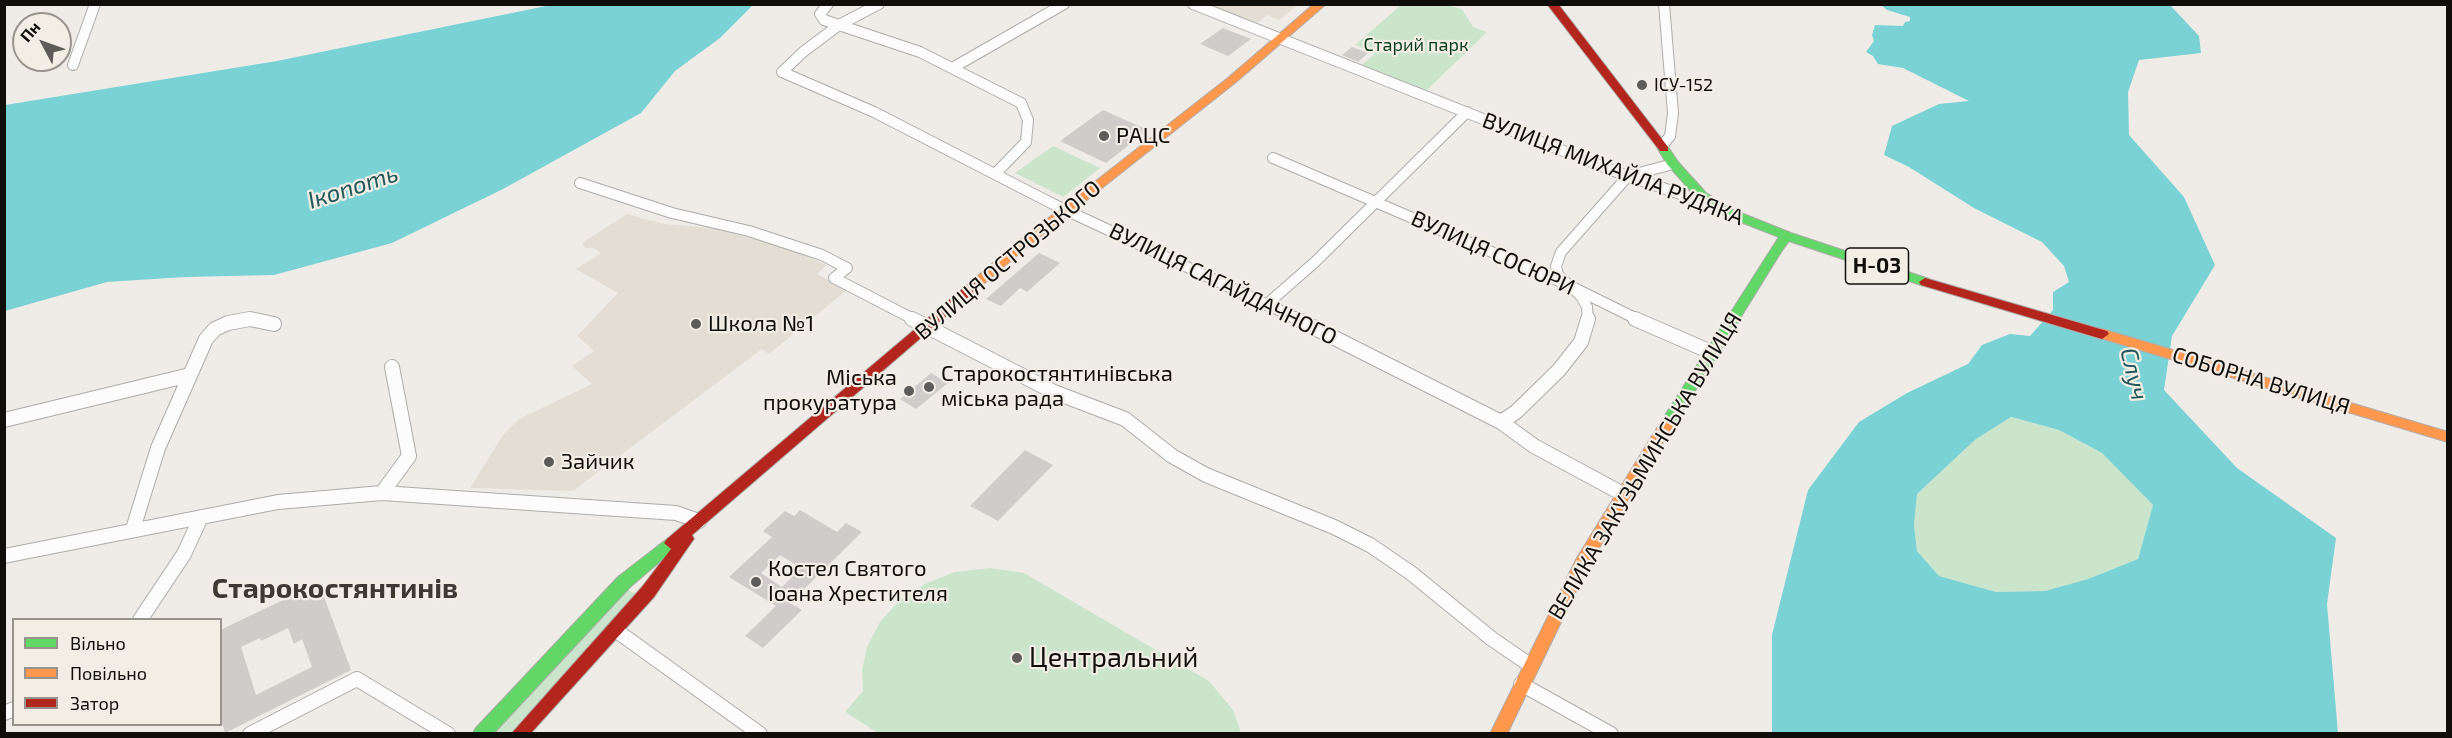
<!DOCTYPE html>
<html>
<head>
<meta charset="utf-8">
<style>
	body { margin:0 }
	#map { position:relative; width:2452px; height:738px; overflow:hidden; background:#efece8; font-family:"Exo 2",sans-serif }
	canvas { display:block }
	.frame { position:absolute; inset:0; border:6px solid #0f0e0b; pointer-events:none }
	.legend { position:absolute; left:12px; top:618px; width:210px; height:108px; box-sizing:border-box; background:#f2ede5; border:2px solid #97948e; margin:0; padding:8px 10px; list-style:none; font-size:18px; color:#0f0e0b }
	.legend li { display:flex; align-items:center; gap:12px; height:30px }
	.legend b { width:30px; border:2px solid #97948e }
	.north { position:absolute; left:12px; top:12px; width:60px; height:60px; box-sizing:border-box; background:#f2ede5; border:2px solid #97948e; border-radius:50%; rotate:311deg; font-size:16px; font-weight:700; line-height:24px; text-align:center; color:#0f0e0b }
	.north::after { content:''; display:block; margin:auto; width:21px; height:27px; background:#5d5c58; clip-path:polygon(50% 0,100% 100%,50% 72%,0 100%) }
</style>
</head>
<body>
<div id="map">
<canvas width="2452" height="738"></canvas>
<div class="frame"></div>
<ul class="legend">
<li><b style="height:8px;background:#63d668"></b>Вільно</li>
<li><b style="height:8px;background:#ff974d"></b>Повільно</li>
<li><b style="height:8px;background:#b3261e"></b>Затор</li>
</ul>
<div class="north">Пн</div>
</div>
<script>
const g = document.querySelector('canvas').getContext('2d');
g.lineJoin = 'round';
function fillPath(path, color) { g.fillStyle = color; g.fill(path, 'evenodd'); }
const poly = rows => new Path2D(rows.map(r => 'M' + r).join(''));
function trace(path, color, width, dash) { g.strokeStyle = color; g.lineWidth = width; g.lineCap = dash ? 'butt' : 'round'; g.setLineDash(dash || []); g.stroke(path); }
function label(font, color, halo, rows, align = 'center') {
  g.font = font + ' "Exo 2",sans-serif'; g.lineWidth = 4.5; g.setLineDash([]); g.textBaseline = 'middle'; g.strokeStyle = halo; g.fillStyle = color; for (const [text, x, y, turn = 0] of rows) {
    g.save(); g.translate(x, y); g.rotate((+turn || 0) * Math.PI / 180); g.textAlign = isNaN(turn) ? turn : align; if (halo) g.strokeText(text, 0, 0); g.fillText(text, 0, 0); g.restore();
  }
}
const built = poly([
	[1209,5,1298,5,1279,20,1267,15,1257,23],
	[627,214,664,224,714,228,783,247,827,265,817,274,847,290,769,354,762,349,573,491,470,488,503,435,519,419,592,384,572,366,594,351,577,336,618,293,576,269,601,253,594,248,585,248,582,243]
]);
const green = poly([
	[1401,5,1447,5,1462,9,1473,27,1487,32,1426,91,1361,66,1375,53,1355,45],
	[1053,146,1100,168,1063,197,1015,173],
	[2010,417,2059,430,2102,453,2153,505,2138,559,2088,579,2045,591,1996,592,1939,576,1917,551,1914,525,1917,494,1976,439],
	[991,568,1024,573,1209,681,1233,710,1241,733,878,733,845,712,863,691,862,670,867,647,880,622,900,600,925,584,955,572],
	[622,588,637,594,510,733,488,734]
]);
const water = poly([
	[551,5,753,5,720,38,675,71,641,113,503,189,392,243,274,275,185,277,107,282,5,311,5,105,277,61],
	[1881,5,2170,5,2199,36,2201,53,2139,60,2128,92,2129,135,2184,197,2215,265,2172,336,2164,390,2237,468,2336,538,2327,604,2338,733,1772,734,1772,635,1808,490,1859,422,1907,393,1968,364,1982,345,2010,334,2030,336,2053,310,2053,292,2069,282,2064,266,2042,242,1974,208,1909,167,1884,155,1892,126,1939,104,1969,101,1903,68,1878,64,1873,56,1866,52,1874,41,1872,35,1875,25,1903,26,1905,22,1910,21,1910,17,1887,10],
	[2011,417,2059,430,2102,453,2153,505,2138,559,2088,579,2045,591,1996,592,1939,576,1917,551,1914,525,1917,494,1976,439]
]);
const building = poly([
	[1223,28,1251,39,1228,56,1200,44],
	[1352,47,1368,53,1358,62,1342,55],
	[1103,110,1148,130,1106,163,1060,141],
	[1039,253,1060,263,1027,292,1020,288,1001,306,986,299],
	[931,373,948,383,916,409,900,399],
	[1025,450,1053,465,998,521,970,506],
	[800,510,837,532,846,523,862,532,790,603,802,610,763,648,745,636,776,606,729,577,772,537,763,531,785,511,794,516],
	[780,555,801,568,782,587,761,573],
	[319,583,351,670,225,733,220,716,220,630],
	[288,628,294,644,302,639,312,667,256,695,241,647,260,638,261,641]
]);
const streetFar1 = poly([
	[828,4,820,14,824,20,920,52,1021,103,1028,120,1026,142,995,174],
	[879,4,839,25,803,52,782,72,874,112,1053,204,1300,320],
	[1193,4,1614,171,1709,204],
	[73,65,95,4],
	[954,67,1064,4],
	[1662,146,1670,136,1673,113,1664,4],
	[1273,158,1566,284,1639,320],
	[580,183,672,213,749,231,822,255,847,268,834,278,915,320],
	[1266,305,1315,262,1467,112],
	[244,320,255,320],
	[1588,320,1587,307,1581,296,1558,275,1556,266,1561,252,1628,176,1673,164]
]);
const street = poly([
	[912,319,1054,392,1125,419,1172,456,1206,475,1334,527,1370,545,1411,573,1492,639,1530,665],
	[1297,319,1501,422,1534,446,1623,494],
	[1635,319,1711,352],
	[4,420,190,375],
	[1501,422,1516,412,1559,370,1581,342,1588,319],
	[382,493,409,456,392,367],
	[133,529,158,448,206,339,215,329,228,323,250,319,274,324],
	[4,556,278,502,382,493,676,513,699,521],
	[140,620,184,554,201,517],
	[614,629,760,734],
	[1521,684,1611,734],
	[4,713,14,709],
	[250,734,357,679,448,734]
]);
const fast = poly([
	[1664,146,1668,147,1678,162,1706,193,1731,209,1791,233,1929,279,1931,282,1925,286,1921,285,1789,241,1781,252,1672,428,1662,428,1660,424,1662,420,1779,237,1723,215,1698,199,1667,164,1658,149,1664,146],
	[672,537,677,539,680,543,677,547,630,587,493,734,473,734,475,729,618,577,667,539,672,537]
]);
const slow = poly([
	[1314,4,1326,4,1236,82,1022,251,981,286,973,286,971,283,973,280,1014,245,1228,78,1314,4],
	[2102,329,2448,432,2448,442,2097,337,2095,334,2097,331,2102,329],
	[1667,419,1672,420,1674,424,1588,566,1507,734,1490,734,1577,558,1662,420,1667,419]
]);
const jam = poly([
	[1547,4,1558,4,1668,147,1668,151,1660,151,1547,4],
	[1925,278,2107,331,2109,334,2102,339,1921,285,1919,282,1925,278],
	[977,279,983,283,981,286,692,535,694,539,691,543,654,597,530,734,511,734,642,587,671,549,664,543,667,539,973,280,977,279]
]);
const markers = [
	[1642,85,6,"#5d5c58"],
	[1104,136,6,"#5d5c58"],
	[696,324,6,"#5d5c58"],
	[929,387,6,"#5d5c58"],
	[909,391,6,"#5d5c58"],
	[549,462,6,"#5d5c58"],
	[756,582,6,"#5d5c58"],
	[1017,658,6,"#5d5c58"]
];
const farParknames = [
	["Старий парк",1416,45]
];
const farPoinames = [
	["ІСУ-152",1654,85]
];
const shields = [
	[1877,266,63]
];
const shieldNames = [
	["Н-03",1877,266]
];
const poiNames = [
	["РАЦС",1116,136],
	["Школа №1",708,324],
	["Старокостянтинівська",941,374],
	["міська рада",941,399],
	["Міська",897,378,"right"],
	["прокуратура",897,403,"right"],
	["Зайчик",561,462],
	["Костел Святого",768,569],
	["Іоана Хрестителя",768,594]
];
const streetNames = [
	["ВУЛИЦЯ МИХАЙЛА РУДЯКА",1613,169,21],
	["ВУЛИЦЯ СОСЮРИ",1493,253,24],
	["ВУЛИЦЯ ОСТРОЗЬКОГО",1008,260,-40],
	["ВУЛИЦЯ САГАЙДАЧНОГО",1223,284,26],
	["СОБОРНА ВУЛИЦЯ",2261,381,17],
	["ВЕЛИКА ЗАКУЗЬМИНСЬКА ВУЛИЦЯ",1645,466,-59]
];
const waterNames = [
	["Ікопоть",353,187,-18],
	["Случ",2134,374,77]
];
const nearPoinames = [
	["Центральний",1029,658]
];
const districtNames = [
	["Старокостянтинів",335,589]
];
fillPath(built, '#e4ddd4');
fillPath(green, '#cae5cb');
fillPath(water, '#7bd2d4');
fillPath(building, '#cfccc9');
trace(streetFar1, '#aeaca9', 12);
trace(street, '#aeaca9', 16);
trace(fast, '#aeaca9', 2);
trace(slow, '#aeaca9', 2);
trace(jam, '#aeaca9', 2);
trace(streetFar1, '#fdfcfc', 10);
trace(street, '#fdfcfc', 14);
fillPath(fast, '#63d668');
fillPath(slow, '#ff974d');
fillPath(jam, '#b3261e');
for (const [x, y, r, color] of markers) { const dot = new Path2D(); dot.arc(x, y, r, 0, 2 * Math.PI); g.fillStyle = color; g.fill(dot); trace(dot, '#f2ede5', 2); }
label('18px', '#093e19', '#f2ede5', farParknames);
label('18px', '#0f0e0b', '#f2ede5', farPoinames, 'left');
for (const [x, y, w] of shields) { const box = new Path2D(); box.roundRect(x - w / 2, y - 18, w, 36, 4.5); g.fillStyle = '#f2ede5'; g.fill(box); trace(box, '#0f0e0b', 1.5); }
label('bold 21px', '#0f0e0b', null, shieldNames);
label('22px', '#0f0e0b', '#f2ede5', poiNames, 'left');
label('22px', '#0f0e0b', '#f2ede5', streetNames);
label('italic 24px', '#24595b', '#f2ede5', waterNames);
label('27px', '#0f0e0b', '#f2ede5', nearPoinames, 'left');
label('bold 28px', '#3d3a33', '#f2ede5', districtNames);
</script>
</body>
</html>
